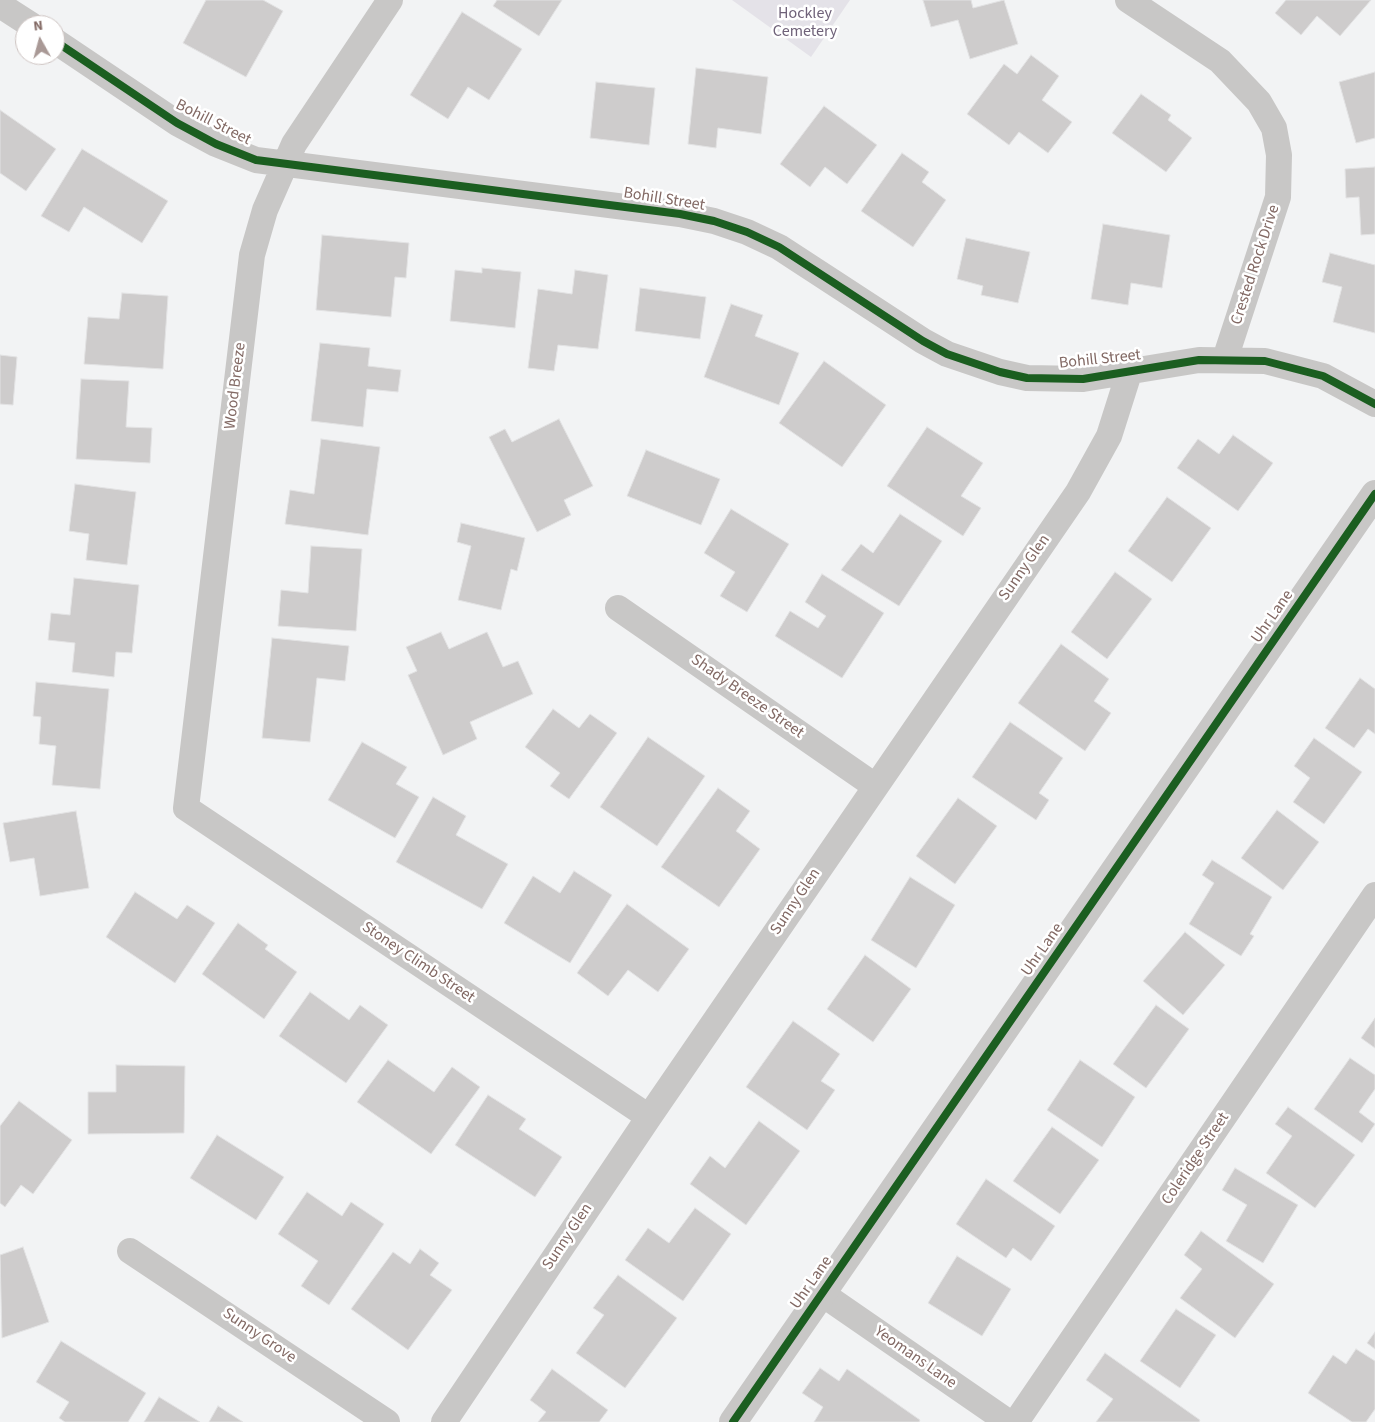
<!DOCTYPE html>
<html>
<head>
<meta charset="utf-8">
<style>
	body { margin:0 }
	#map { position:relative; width:1375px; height:1422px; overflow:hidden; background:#f2f3f4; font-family:"Source Sans 3",sans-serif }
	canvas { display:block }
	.north { position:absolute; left:15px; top:15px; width:50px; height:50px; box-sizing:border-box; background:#fff; border:1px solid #cdc3c1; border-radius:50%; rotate:353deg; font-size:14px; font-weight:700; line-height:20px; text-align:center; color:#826964 }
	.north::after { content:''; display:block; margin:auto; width:18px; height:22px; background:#a99996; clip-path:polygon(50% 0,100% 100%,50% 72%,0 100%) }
</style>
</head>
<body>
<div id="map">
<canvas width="1375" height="1422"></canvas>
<div class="north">N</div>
</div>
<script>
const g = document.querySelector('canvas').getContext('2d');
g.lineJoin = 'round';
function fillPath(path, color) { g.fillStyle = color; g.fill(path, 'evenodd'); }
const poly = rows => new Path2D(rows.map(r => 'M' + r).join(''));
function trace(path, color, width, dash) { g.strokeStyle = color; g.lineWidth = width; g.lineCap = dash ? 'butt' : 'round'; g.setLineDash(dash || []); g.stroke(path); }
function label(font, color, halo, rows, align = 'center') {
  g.font = font + ' "Source Sans 3",sans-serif'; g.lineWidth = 5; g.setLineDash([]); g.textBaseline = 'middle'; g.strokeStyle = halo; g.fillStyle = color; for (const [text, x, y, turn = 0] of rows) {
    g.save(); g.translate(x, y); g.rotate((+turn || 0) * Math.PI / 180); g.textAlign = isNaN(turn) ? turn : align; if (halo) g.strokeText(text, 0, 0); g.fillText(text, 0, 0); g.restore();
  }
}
const green = poly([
	[732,0,850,0,811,57]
]);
const building = poly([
	[206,0,263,0,283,11,246,77,183,43,206,0],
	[497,0,562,0,539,36,493,6,497,0],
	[923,0,971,0,973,8,1004,0,1018,44,970,59,958,20,931,27,923,0],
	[1286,0,1371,0,1340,36,1317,16,1301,35,1275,13,1286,0],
	[462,12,522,49,489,100,468,87,448,119,410,95,462,12],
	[1031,55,1059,76,1042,100,1072,122,1048,153,1019,132,1009,145,967,114,1004,64,1017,74,1031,55],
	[696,68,768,77,761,134,718,128,716,148,688,144,696,68],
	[1375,72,1375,138,1356,143,1339,82,1375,72],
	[596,82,655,88,649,145,590,138,596,82],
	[1141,94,1171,115,1168,120,1192,138,1166,172,1112,133,1141,94],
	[824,106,877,145,847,184,825,167,810,187,780,164,824,106],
	[0,110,56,149,26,191,0,173,0,110],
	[82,149,168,201,142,243,84,207,69,232,41,216,82,149],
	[902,153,929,172,922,182,946,200,913,247,861,211,902,153],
	[1375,167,1375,234,1361,235,1359,197,1346,198,1345,169,1375,167],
	[1103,224,1170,235,1162,288,1131,283,1128,305,1091,299,1103,224],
	[322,235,409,243,406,278,395,277,391,317,316,310,322,235],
	[966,238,1030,252,1018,303,981,295,983,286,957,279,966,238],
	[1330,253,1375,265,1375,333,1333,322,1342,287,1322,282,1330,253],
	[482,268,521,272,515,328,450,321,455,270,482,273,482,268],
	[575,270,608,275,598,349,558,345,554,371,528,368,538,289,572,294,575,270],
	[640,288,706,297,700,339,635,331,640,288],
	[122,293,168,296,163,369,84,364,88,317,119,319,122,293],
	[731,304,763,315,755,336,799,353,779,405,704,377,731,304],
	[320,343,370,348,368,366,401,370,398,392,367,389,363,427,311,421,320,343],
	[0,355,17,357,13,405,0,404,0,355],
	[824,361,886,405,842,467,779,423,824,361],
	[81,379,129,381,126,427,152,428,150,463,76,459,81,379],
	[559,419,593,486,564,500,571,515,537,532,489,437,505,429,512,442,559,419],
	[927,427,983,463,961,496,981,508,963,536,887,486,927,427],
	[1233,435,1273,463,1238,511,1177,468,1198,439,1219,454,1233,435],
	[321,439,380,447,368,535,285,524,290,490,314,494,321,439],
	[646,450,720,479,701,525,627,496,646,450],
	[75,484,136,492,127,565,86,560,89,534,69,531,75,484],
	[1167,497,1211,528,1172,582,1128,551,1167,497],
	[731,509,789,544,747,612,720,596,735,572,704,553,731,509],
	[900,514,942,541,899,606,841,570,861,544,873,553,900,514],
	[461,523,525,538,517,571,511,569,501,610,458,600,471,546,457,542,461,523],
	[311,546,362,549,356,631,278,626,281,590,308,593,311,546],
	[1115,572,1152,599,1107,659,1071,632,1115,572],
	[822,574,884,613,842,678,775,636,790,611,818,628,826,616,805,602,822,574],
	[74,578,139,585,132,653,116,652,114,677,72,672,75,643,48,640,51,613,70,615,74,578],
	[441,632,449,649,487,632,503,667,518,661,533,694,470,722,477,739,443,755,408,675,417,671,406,647,441,632],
	[272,638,349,646,345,681,317,678,310,742,262,738,272,638],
	[1061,644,1109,679,1094,701,1111,713,1085,751,1018,703,1061,644],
	[1360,678,1375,689,1375,734,1368,729,1354,748,1325,728,1360,678],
	[36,682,109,689,100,789,52,785,56,746,39,744,41,717,33,716,36,682],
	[553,709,579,728,590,714,617,733,569,799,550,786,560,773,525,747,553,709],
	[1010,722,1063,758,1039,793,1049,800,1036,820,972,777,1010,722],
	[648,737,705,776,657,846,600,807,648,737],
	[1314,738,1362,772,1324,824,1293,802,1310,778,1294,766,1314,738],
	[362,742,407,767,396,784,419,797,395,838,328,800,362,742],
	[718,788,750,811,736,831,760,849,719,907,661,867,718,788],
	[433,797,466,816,456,835,508,864,482,909,396,862,433,797],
	[958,798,997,826,955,884,916,856,958,798],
	[1277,810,1319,842,1283,890,1241,858,1277,810],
	[76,811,89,888,40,896,34,858,10,862,3,823,76,811],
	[1212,860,1272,897,1250,934,1254,936,1241,956,1189,924,1214,883,1202,875,1212,860],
	[574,871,612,895,570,963,504,923,533,876,560,893,574,871],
	[910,877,955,905,916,968,871,940,910,877],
	[135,892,177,919,187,905,215,923,175,983,106,937,135,892],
	[627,904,689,949,658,992,628,970,608,996,577,973,627,904],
	[238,923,268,945,265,949,297,972,264,1019,202,974,238,923],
	[1185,932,1225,965,1183,1015,1143,981,1185,932],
	[865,955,911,989,873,1042,827,1009,865,955],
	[310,992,349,1020,360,1005,388,1025,346,1083,279,1036,310,992],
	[1156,1005,1189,1029,1146,1088,1113,1064,1156,1005],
	[1375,1018,1375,1048,1361,1038,1375,1018],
	[793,1021,840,1054,821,1081,835,1090,807,1130,746,1087,793,1021],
	[1350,1058,1375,1075,1375,1089,1359,1112,1375,1124,1362,1143,1314,1109,1350,1058],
	[388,1060,434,1092,452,1067,480,1087,431,1154,357,1102,388,1060],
	[1080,1060,1135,1097,1102,1147,1047,1110,1080,1060],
	[116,1065,185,1066,184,1133,88,1134,88,1092,116,1092,116,1065],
	[488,1095,526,1119,519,1129,562,1157,535,1197,455,1145,488,1095],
	[19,1101,72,1140,33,1194,21,1185,5,1207,0,1203,0,1126,19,1101],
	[1288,1107,1355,1155,1315,1208,1266,1173,1292,1136,1275,1124,1288,1107],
	[759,1121,800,1151,746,1225,690,1184,710,1156,725,1168,759,1121],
	[1052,1127,1099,1160,1060,1214,1013,1181,1052,1127],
	[217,1135,284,1177,256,1220,190,1178,217,1135],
	[1235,1168,1298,1205,1263,1263,1226,1241,1247,1205,1222,1190,1235,1168],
	[986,1179,1055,1226,1031,1261,1013,1248,1006,1258,956,1224,986,1179],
	[307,1192,342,1216,351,1202,384,1224,329,1305,301,1286,318,1261,278,1234,307,1192],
	[695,1208,731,1234,683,1301,625,1260,648,1228,669,1243,695,1208],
	[1201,1231,1274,1284,1235,1338,1180,1298,1202,1269,1184,1255,1201,1231],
	[23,1247,49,1322,2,1338,0,1255,23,1247],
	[420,1249,439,1263,430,1275,452,1290,408,1350,351,1309,393,1252,410,1264,420,1249],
	[957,1256,1011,1289,982,1336,928,1303,957,1256],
	[618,1275,677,1318,625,1388,576,1353,604,1315,593,1308,618,1275],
	[1176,1309,1216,1335,1180,1388,1140,1361,1176,1309],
	[1375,1332,1375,1349,1367,1343,1375,1332],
	[61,1341,146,1393,128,1422,65,1422,59,1418,69,1402,36,1382,61,1341],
	[1356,1349,1375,1361,1375,1409,1366,1422,1352,1422,1308,1393,1333,1355,1346,1364,1356,1349],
	[1105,1353,1200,1420,1199,1422,1096,1422,1113,1399,1086,1380,1105,1353],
	[820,1368,839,1381,847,1369,920,1420,919,1422,814,1422,823,1407,802,1393,820,1368],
	[552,1369,608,1410,599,1422,538,1422,546,1412,530,1400,552,1369],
	[159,1397,200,1422,144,1422,159,1397],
	[218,1406,243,1422,209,1422,218,1406]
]);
const minor = poly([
	[390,0,294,144,265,210,252,255,186,808,649,1117],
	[1128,0,1220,61,1259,102,1274,128,1279,155,1278,197,1225,359],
	[0,5,31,25],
	[55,41,177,123,216,144,256,160,680,214,714,221,747,232,779,247,923,341,947,354,1000,372,1027,378,1083,379,1199,360,1265,361,1323,376,1375,404],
	[618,608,875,786],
	[130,1251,387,1422],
	[821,1293,1008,1422],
	[444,1422,649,1117,1078,492,1109,436,1129,373],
	[1016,1422,1375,895]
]);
const tertiary = poly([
	[733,1422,1375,494]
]);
const cycleway = poly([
	[55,41,177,123,216,144,256,160,680,214,714,221,747,232,779,247,923,341,947,354,1000,372,1027,378,1083,379,1199,360,1265,361,1323,376,1375,404],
	[733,1422,1375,494]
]);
const parkNames = [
	["Hockley",805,14],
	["Cemetery",805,32]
];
const streetNames = [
	["Bohill Street",213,123,27],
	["Bohill Street",664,200,9],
	["Crested Rock Drive",1256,265,-72],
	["Bohill Street",1100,360,-6],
	["Wood Breeze",236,386,-83],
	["Sunny Glen",1025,568,-55],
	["Uhr Lane",1273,617,-55],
	["Shady Breeze Street",747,697,35],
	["Sunny Glen",796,902,-56],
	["Uhr Lane",1043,950,-55],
	["Stoney Climb Street",418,963,34],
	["Coleridge Street",1196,1159,-56],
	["Sunny Glen",568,1237,-56],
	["Uhr Lane",812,1283,-55],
	["Sunny Grove",259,1336,34],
	["Yeomans Lane",915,1358,35]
];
fillPath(green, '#e4e2e8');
fillPath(building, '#cecccc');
trace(building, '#e2e2e3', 1);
trace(minor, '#c8c7c6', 26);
trace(tertiary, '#c8c7c6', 28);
trace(cycleway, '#1b5e20', 8);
label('16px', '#6f6279', '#fff', parkNames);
label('16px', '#826964', '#fff', streetNames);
</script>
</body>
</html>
